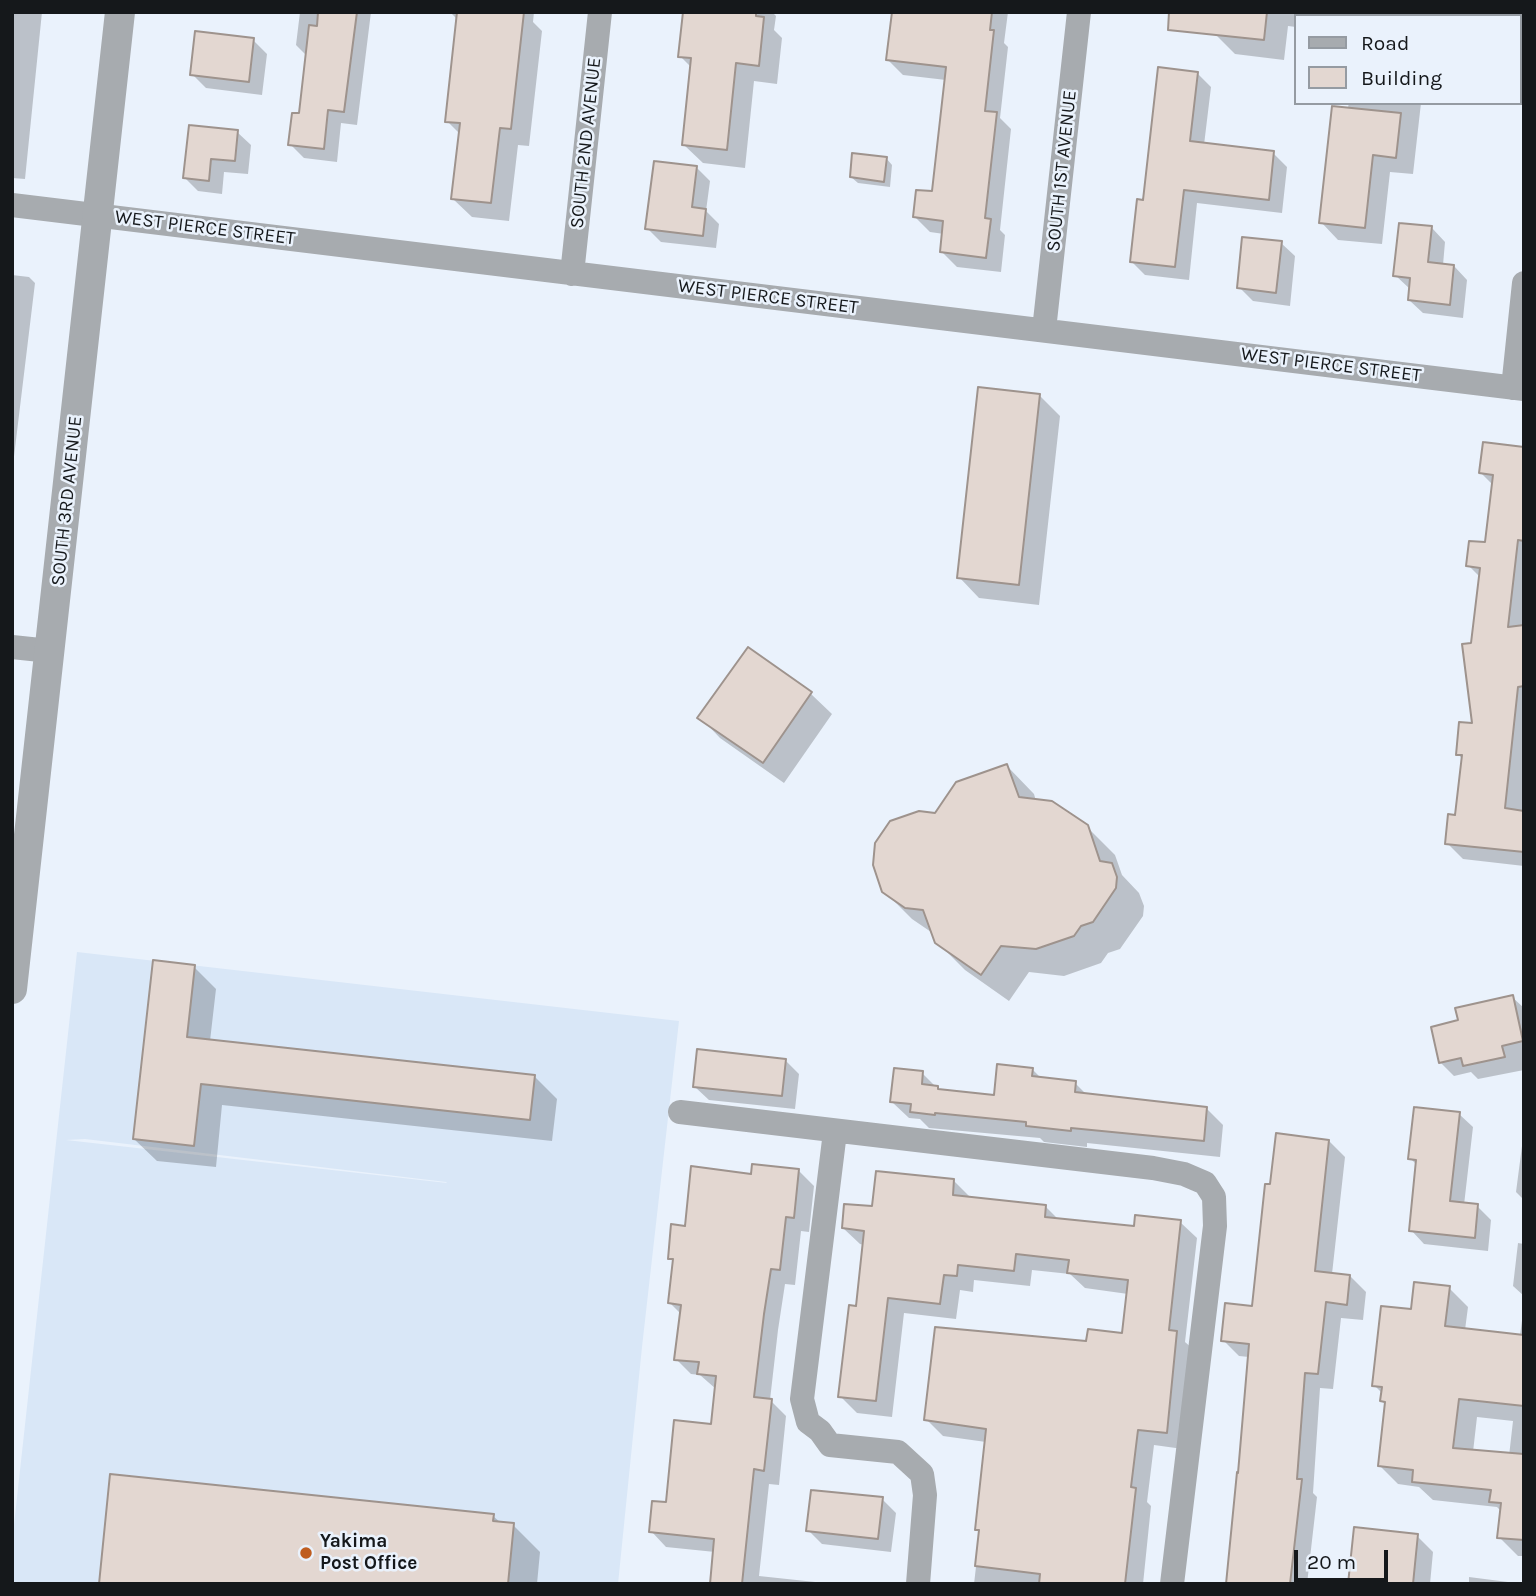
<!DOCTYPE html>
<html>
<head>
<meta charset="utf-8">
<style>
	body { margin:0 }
	#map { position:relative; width:1536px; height:1596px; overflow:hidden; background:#eaf2fc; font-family:Karla,sans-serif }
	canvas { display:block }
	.frame { position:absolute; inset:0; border:14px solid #15181b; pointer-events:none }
	.legend { position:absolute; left:1294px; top:14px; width:228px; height:91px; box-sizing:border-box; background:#eaf2fc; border:2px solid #959ba2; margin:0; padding:9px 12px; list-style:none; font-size:21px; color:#15181b }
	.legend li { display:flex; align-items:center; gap:14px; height:35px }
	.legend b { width:35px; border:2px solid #959ba2 }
	.scale { position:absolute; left:1294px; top:1550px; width:94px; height:32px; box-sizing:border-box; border:4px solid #15181b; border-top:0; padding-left:9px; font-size:21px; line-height:24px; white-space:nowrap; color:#15181b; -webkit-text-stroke:5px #eaf2fc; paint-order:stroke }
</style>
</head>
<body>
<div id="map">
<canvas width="1536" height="1596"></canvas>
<div class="frame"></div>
<ul class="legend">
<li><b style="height:9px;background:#a7abaf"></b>Road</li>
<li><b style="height:19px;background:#e3d7d1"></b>Building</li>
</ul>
<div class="scale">20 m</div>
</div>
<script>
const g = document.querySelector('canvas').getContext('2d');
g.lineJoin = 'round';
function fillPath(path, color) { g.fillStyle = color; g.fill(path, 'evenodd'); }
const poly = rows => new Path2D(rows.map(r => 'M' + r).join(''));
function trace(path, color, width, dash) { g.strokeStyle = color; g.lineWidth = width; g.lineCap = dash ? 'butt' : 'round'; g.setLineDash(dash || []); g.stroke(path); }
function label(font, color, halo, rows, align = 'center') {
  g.font = font + ' Karla,sans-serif'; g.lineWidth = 5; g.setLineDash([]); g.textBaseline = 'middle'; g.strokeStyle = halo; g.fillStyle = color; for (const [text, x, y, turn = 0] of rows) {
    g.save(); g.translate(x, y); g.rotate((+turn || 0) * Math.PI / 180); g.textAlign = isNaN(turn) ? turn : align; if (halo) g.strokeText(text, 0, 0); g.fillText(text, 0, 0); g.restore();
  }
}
const built = poly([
	[77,952,679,1021,642,1347,618,1584,12,1584,12,1543],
	[85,1139,446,1182,447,1183,66,1140]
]);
const shadow = poly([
	[12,12,42,12,25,179,12,178],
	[300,12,371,12,357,125,341,123,337,162,304,158,290,144,301,115,307,56,296,45],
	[450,12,534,12,533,22,542,31,529,146,518,145,509,221,472,217,453,199,461,135,447,121,458,26,455,24,456,18],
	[685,12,772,12,776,16,774,30,782,38,777,84,754,81,745,168,703,163,684,145,692,68,680,56],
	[922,12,1008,12,1004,43,1008,47,1000,118,1011,129,1000,230,1005,235,1001,272,957,267,942,252,944,234,930,232,915,217,934,193,946,80,903,75,888,60],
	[1210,12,1321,12,1321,16,1296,16,1296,27,1288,26,1284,60,1235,54,1215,34],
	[1364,12,1417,12,1416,16,1363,16],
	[253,40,267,54,262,95,206,88,192,74],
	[1197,73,1211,87,1204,145,1273,153,1287,167,1282,213,1197,203,1189,280,1145,275,1131,261,1145,202],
	[1349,103,1421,103,1413,174,1390,172,1382,244,1338,240,1321,222],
	[237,132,251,145,248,174,224,172,222,194,198,191,185,178],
	[886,158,892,165,890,187,858,183,851,177],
	[696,167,710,181,706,211,719,224,716,248,661,242,647,228],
	[1432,228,1445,242,1443,265,1454,266,1467,280,1463,318,1423,313,1409,300,1410,289,1395,275],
	[1281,243,1295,256,1290,306,1253,301,1239,287],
	[12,275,29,277,35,283,12,473],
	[1039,395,1060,416,1039,605,979,598,959,577],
	[1524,449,1524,866,1463,859,1447,843,1456,817,1463,760,1458,754,1474,725,1473,644,1480,577,1468,565,1487,544,1493,485,1481,473],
	[748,649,811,694,832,714,784,783,720,738,700,717],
	[1007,766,1034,794,1036,801,1087,827,1115,855,1122,875,1139,893,1144,906,1143,916,1120,949,1108,953,1101,963,1064,976,1029,972,1009,1001,965,970,937,942,934,934,912,919,884,891,936,815],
	[194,967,216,989,210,1041,535,1077,557,1099,552,1141,222,1105,216,1167,157,1161,134,1139],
	[1512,997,1524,1008,1524,1070,1478,1079,1471,1072,1454,1076,1440,1062],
	[785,1060,799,1074,795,1109,709,1100,695,1087],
	[1032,1069,1042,1079,1075,1083,1087,1095,1206,1108,1223,1125,1220,1157,1087,1143,1087,1147,1044,1142,1040,1138,929,1128,920,1119,909,1118,892,1102,922,1073,940,1091,995,1097],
	[1459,1114,1473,1127,1464,1205,1477,1206,1491,1220,1488,1251,1424,1244,1411,1230,1417,1165,1410,1158],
	[1329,1141,1345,1157,1332,1274,1350,1276,1366,1292,1363,1320,1341,1318,1333,1389,1320,1388,1313,1493,1317,1497,1307,1584,1227,1584,1249,1357,1239,1356,1223,1340,1253,1308,1271,1186],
	[1522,1146,1524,1146,1524,1200,1516,1192],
	[799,1171,814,1186,809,1232,801,1231,795,1285,785,1284,778,1330,770,1400,786,1416,779,1485,769,1484,759,1576,834,1584,711,1584,715,1552,666,1547,651,1531,712,1426,716,1389,700,1375,691,1374,676,1359,681,1314,670,1303,674,1263,670,1258,686,1228,752,1176],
	[954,1181,970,1197,1045,1206,1059,1220,1136,1228,1180,1222,1197,1238,1185,1342,1193,1349,1183,1449,1154,1445,1147,1502,1151,1506,1143,1584,974,1584,980,1532,977,1529,986,1442,943,1436,926,1419,1088,1343,1124,1335,1128,1294,1085,1288,1070,1274,1032,1270,1030,1286,974,1280,973,1292,960,1290,956,1319,904,1313,892,1417,857,1413,840,1396,858,1308,864,1245,860,1244,843,1228,874,1208],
	[1518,1243,1524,1244,1524,1296,1513,1286],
	[1449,1288,1468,1307,1465,1330,1520,1336,1524,1305,1524,1556,1518,1556,1499,1537,1502,1512,1497,1507,1433,1500,1419,1487,1398,1484,1380,1466,1386,1405,1382,1401,1383,1394,1374,1385,1413,1311],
	[1477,1417,1513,1421,1509,1456,1473,1452],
	[882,1499,896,1513,891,1552,822,1544,808,1530],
	[493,1516,501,1523,513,1525,540,1552,537,1584,101,1584],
	[1417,1536,1433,1552,1430,1584,1350,1584],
	[1469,1577,1508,1582,1510,1584,1469,1584]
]);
const building = poly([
	[318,12,357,12,344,112,328,110,324,149,288,145,292,113,299,113,309,25,317,26,318,12],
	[457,12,524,12,511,129,500,128,491,203,451,199,460,123,445,122,457,12],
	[683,12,756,12,756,16,764,17,759,66,736,63,727,150,682,145,691,58,678,57,683,12],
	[892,12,992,12,990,30,994,30,985,111,997,112,985,218,991,219,986,258,940,252,943,221,913,217,916,190,932,191,946,67,886,60,892,12],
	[1169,12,1267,12,1264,40,1168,30,1169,12],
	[195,31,254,38,249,82,190,75,195,31],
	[1158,67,1198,72,1190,141,1274,151,1269,200,1184,190,1175,267,1130,262,1137,199,1143,200,1158,67],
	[1332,106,1401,113,1396,158,1373,155,1365,228,1319,223,1332,106],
	[189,125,238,130,235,161,211,159,209,181,183,178,189,125],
	[852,153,887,157,884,182,850,177,852,153],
	[654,161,697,166,692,207,706,209,703,236,645,229,654,161],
	[1399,223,1432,226,1428,262,1454,265,1450,305,1408,300,1410,278,1393,276,1399,223],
	[1242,237,1282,241,1276,293,1237,288,1242,237],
	[978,387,1040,394,1019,585,957,578,978,387],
	[1483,442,1524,447,1524,541,1518,540,1508,627,1524,625,1524,686,1518,687,1505,808,1524,811,1524,852,1445,844,1448,814,1455,815,1462,755,1456,755,1459,722,1472,723,1462,644,1471,643,1480,568,1466,566,1469,541,1485,542,1493,475,1479,473,1483,442],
	[748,647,812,692,763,763,697,718,748,647],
	[1007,764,1019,797,1052,801,1088,825,1100,861,1112,863,1117,877,1116,888,1093,922,1081,926,1074,936,1036,949,1001,946,981,975,935,943,923,910,905,908,882,892,873,865,875,843,890,821,919,811,935,813,956,782,1007,764],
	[153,960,195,965,187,1037,535,1075,530,1120,201,1084,194,1146,133,1139,153,960],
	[1513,995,1523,1041,1502,1046,1505,1057,1463,1066,1461,1058,1439,1063,1431,1027,1458,1020,1455,1008,1513,995],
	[697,1049,786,1059,782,1096,693,1087,697,1049],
	[997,1064,1033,1068,1032,1076,1076,1081,1075,1092,1207,1107,1204,1141,1071,1128,1071,1131,1026,1126,1026,1122,935,1113,935,1115,910,1112,911,1104,890,1102,894,1068,923,1071,922,1084,938,1086,938,1089,994,1095,997,1064],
	[1414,1107,1460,1112,1450,1201,1478,1204,1475,1238,1409,1231,1416,1160,1408,1159,1414,1107],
	[1276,1133,1329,1140,1315,1271,1350,1275,1347,1305,1326,1302,1318,1374,1305,1373,1297,1479,1302,1479,1290,1584,1226,1584,1237,1472,1238,1473,1249,1344,1221,1341,1225,1303,1252,1306,1265,1184,1270,1184,1276,1133],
	[752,1164,799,1169,794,1218,786,1217,780,1270,771,1269,764,1314,754,1397,772,1399,764,1471,754,1469,742,1584,710,1584,714,1539,649,1532,652,1501,666,1502,674,1420,711,1424,716,1376,697,1374,699,1362,674,1360,681,1305,668,1303,673,1259,668,1259,671,1224,685,1226,691,1166,751,1174,752,1164],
	[876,1171,954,1179,953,1195,1046,1205,1045,1217,1134,1226,1135,1215,1181,1220,1169,1330,1177,1331,1167,1433,1138,1430,1131,1487,1136,1488,1125,1584,1039,1584,1040,1574,975,1566,979,1530,975,1530,986,1429,924,1420,935,1327,1086,1341,1088,1329,1122,1333,1128,1280,1067,1273,1069,1260,1016,1254,1014,1271,958,1265,957,1276,944,1275,940,1304,888,1298,876,1401,838,1397,849,1305,856,1306,864,1231,842,1228,844,1204,872,1206,876,1171],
	[1414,1282,1450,1286,1445,1326,1524,1335,1524,1406,1459,1399,1453,1448,1524,1454,1524,1540,1497,1538,1501,1503,1489,1502,1491,1490,1412,1482,1413,1470,1378,1466,1385,1402,1380,1401,1382,1387,1372,1386,1381,1306,1411,1309,1414,1282],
	[110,1474,494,1514,493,1521,514,1523,508,1584,99,1584,110,1474],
	[811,1490,883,1497,878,1539,806,1531,811,1490],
	[1354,1527,1418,1534,1413,1584,1348,1584,1354,1527]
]);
const minor = poly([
	[12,205,1524,389],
	[572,274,600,12],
	[1044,330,1079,12],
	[1513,388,1524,283],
	[12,647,50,651],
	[680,1112,1153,1168,1184,1174,1205,1183,1214,1197,1215,1226,1172,1584],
	[835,1132,802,1399,808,1422,820,1431,830,1445,898,1452,922,1474,925,1495,918,1584]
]);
const tertiary = poly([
	[12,989,120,12]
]);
const markers = [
	[306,1553,7,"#bf5d20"]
];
const streetNames = [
	["SOUTH 2ND AVENUE",586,143,-84],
	["SOUTH 1ST AVENUE",1062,171,-84],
	["WEST PIERCE STREET",205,228,7],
	["WEST PIERCE STREET",768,297,7],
	["WEST PIERCE STREET",1331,365,7],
	["SOUTH 3RD AVENUE",67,501,-84]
];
const poiNames = [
	["Yakima",320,1542],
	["Post Office",320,1564]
];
fillPath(built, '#d9e7f7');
fillPath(shadow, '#0003');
fillPath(building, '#e3d7d1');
trace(building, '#9e938d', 2);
trace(minor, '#a7abaf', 24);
trace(tertiary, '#a7abaf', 30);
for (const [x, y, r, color] of markers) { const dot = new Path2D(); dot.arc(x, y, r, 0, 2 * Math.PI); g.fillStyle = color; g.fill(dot); trace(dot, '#eaf2fc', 2.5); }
label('19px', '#15181b', '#eaf2fc', streetNames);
label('bold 19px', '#15181b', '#eaf2fc', poiNames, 'left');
</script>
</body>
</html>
